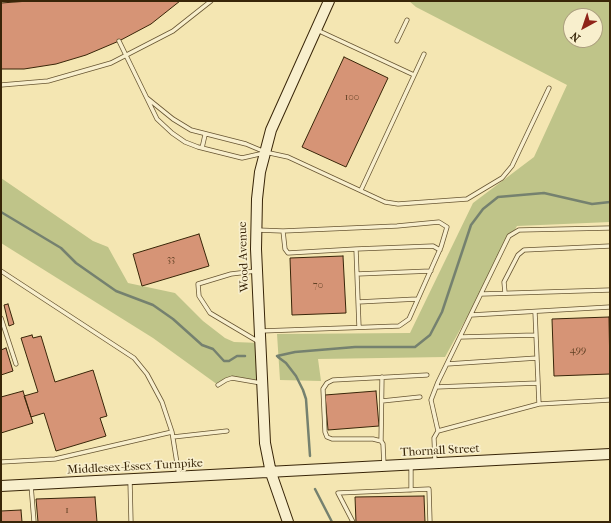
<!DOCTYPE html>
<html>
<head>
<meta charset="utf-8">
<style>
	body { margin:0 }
	#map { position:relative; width:611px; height:523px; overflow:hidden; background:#f4e6b2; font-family:"IM FELL French Canon",serif }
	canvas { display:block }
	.frame { position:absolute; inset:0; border:2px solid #382508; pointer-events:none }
	.north { position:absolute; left:563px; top:8px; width:40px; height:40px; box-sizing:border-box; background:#f8efcd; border:1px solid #ab9e7e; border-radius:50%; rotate:220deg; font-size:11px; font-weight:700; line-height:16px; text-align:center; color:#382508 }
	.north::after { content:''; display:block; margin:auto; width:14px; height:18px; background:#8f2418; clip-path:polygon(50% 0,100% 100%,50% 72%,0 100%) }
</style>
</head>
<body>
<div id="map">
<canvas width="611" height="523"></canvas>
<div class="frame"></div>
<div class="north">N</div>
</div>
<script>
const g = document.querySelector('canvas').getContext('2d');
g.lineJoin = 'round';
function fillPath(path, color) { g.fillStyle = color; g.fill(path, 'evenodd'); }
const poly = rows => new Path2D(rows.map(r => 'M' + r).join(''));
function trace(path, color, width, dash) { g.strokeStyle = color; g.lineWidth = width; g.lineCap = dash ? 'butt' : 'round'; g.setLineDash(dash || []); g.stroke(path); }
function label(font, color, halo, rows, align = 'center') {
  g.font = font + ' "IM FELL French Canon",serif'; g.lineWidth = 3.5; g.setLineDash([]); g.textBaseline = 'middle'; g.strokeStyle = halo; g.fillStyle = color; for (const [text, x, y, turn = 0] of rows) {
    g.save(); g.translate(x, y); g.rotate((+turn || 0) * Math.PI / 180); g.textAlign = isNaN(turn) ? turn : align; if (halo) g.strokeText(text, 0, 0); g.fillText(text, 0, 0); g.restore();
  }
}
const green = poly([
	[409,1,610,1,610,222,517,226,445,357,318,359,321,381,280,380,277,334,410,333,473,203,534,157,567,85,416,7],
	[571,16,595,16,595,40,571,40],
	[1,178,93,241,108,247,128,283,175,293,203,321,225,338,234,342,260,343,262,383,232,378,218,385,153,338,1,243]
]);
const stream = poly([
	[1,212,61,248,76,263,116,291,153,305,173,319,202,345,213,349,224,361,229,361,237,356,245,356],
	[277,356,295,352,355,347,415,347,430,335,442,312,471,225,483,209,498,197,544,193,592,204,610,202],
	[278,357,286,363,296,376,303,390,306,399,310,456],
	[315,489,332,522]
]);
const building = poly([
	[29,1,180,1,151,24,119,41,86,55,56,64,24,69,1,69,1,3,29,1],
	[344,57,388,78,346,167,302,147,344,57],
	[199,234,209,266,142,286,133,254,199,234],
	[343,256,346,313,292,315,290,258,343,256],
	[8,304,14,324,9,326,4,305,8,304],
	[609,317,610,374,554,376,552,319,609,317],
	[32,335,33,338,41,336,55,382,93,370,107,416,100,418,106,436,56,451,44,413,31,417,24,396,38,392,21,338,32,335],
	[6,348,13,371,1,375,1,350,6,348],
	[23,391,33,423,1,433,1,397,23,391],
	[376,391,379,426,328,430,325,395,376,391],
	[424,496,425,522,356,522,355,497,424,496],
	[95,497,97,522,38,522,36,499,95,497],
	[21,510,22,522,1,522,1,511,21,510]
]);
const lane = poly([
	[317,30,414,75],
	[119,41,157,119,172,133,185,142,198,147,242,158,264,153],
	[397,41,407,20],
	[1,85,48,81,111,63,173,31,211,1],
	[147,98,173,119,191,130,246,144,265,152,288,157,385,202,398,204,467,199,502,178,512,166,549,88],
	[202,148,205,135],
	[361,190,424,54],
	[257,230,283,231,397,226,439,222,447,227,441,247,409,319,399,326,261,331],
	[283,231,285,249,288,253,356,249,359,327],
	[356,249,433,246,440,250],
	[1,271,134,358,147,374,162,402,172,432,179,476],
	[256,271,231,274,198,284,199,296,210,313,259,342],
	[357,274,431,271],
	[505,293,504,282,518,255,524,250,610,246],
	[482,294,610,290],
	[358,302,417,299],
	[535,312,539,404],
	[471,315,610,307],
	[1,318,16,364],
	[460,337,536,335],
	[447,364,537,358],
	[218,385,226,380,232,378,261,383],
	[436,387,538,383],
	[382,401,420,397],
	[438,431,539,404,610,400],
	[173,437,227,431],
	[381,441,382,377],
	[435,461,434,438,438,431,431,400,438,382,509,236,519,230,610,228],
	[1,462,55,459,172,432],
	[384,466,383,444,381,441,373,439,332,439,327,437,325,432,323,389,327,383,333,380,427,375],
	[411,466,411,490],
	[130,481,131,522],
	[31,485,34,522],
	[353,522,338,493,429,489,430,522]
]);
const secondary = poly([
	[1,486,610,454],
	[288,522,271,473,265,443,256,249,257,199,260,172,271,130,329,1]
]);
const numberNames = [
	["100",352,98],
	["33",171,260],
	["70",318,286],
	["499",578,351],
	["1",67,511]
];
const streetNames = [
	["Wood Avenue",244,257,-92],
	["Thornall Street",440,451,-3],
	["Middlesex-Essex Turnpike",135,467,-3]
];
fillPath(green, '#bfc489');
trace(stream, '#75816f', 2.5);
fillPath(building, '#d69476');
trace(building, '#382508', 1);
trace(lane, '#675532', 5);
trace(secondary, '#382508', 12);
trace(lane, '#f8efcd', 3.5);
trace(secondary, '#f8efcd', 10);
label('10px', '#604124', null, numberNames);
label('12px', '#382508', '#f8efcd', streetNames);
</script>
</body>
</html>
